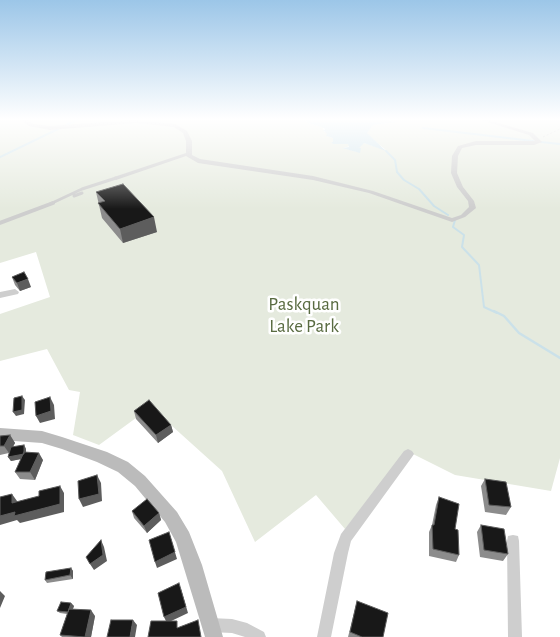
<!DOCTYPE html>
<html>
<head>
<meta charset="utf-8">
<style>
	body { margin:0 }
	canvas { display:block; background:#fff }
</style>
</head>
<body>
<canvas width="560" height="637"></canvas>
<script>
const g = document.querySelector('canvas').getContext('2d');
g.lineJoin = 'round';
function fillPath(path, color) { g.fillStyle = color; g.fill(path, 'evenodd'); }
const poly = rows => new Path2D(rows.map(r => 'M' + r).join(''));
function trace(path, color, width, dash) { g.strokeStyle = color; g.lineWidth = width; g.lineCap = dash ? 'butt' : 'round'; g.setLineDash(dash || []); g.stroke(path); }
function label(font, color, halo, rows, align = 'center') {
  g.font = font + ' "Alegreya Sans",sans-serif'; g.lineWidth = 5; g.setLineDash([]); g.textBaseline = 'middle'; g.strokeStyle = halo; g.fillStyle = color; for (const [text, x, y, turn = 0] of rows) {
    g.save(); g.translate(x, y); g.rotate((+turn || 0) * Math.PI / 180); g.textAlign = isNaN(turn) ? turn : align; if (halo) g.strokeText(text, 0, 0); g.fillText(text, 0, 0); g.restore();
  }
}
const green = poly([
	[0,120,305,120,308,123,323,127,324,131,328,134,327,136,333,138,334,141,331,143,348,144,350,146,343,148,358,152,359,146,364,143,386,150,365,133,373,125,394,122,389,120,560,120,560,458,551,491,455,475,407,451,345,529,316,495,255,542,222,471,151,407,99,445,73,435,80,392,69,390,47,349,0,361,0,314,50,297,36,252,0,263]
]);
const water = poly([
	[305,120,392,120,389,121,396,122,373,125,367,133,386,151,364,143,359,148,361,148,360,153,342,148,349,147,348,144,333,144,331,142,333,142,333,138,326,136,327,134,323,130,325,130,324,128,308,123]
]);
const streamFar1 = poly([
	[66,125,77,120],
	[423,128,533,141],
	[541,142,560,144],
	[386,151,395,160,397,172,404,180,419,189,434,206,448,215],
	[0,157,58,129],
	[455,220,453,227,464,235,462,247,479,265,484,307,497,313]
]);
const stream = poly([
	[494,311,504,316,519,333,560,358]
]);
const path = poly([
	[543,137,560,129]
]);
const laneFar1 = poly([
	[74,196,82,193],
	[50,204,82,189,116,178]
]);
const lane = poly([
	[0,223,53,203]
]);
const street = poly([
	[21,120,27,120,33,124,50,126,132,120,175,124,187,131,192,141,192,155,200,159,313,176,373,191,452,218,461,215,469,207,468,201,457,187,451,173,452,156,458,146,476,141,535,141,529,135,481,120,488,120,533,133,542,142,534,145,476,145,462,148,458,156,457,173,463,187,474,201,476,208,465,217,452,222,369,193,313,180,198,163,186,156,116,180,114,179,114,177,186,153,186,141,183,133,174,127,136,123,50,130,29,126,21,120],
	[15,289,19,292,18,294,0,298,0,292,15,289],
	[408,449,412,451,414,454,412,457,351,541,348,553,331,637,317,637,334,553,341,534,404,451,408,449],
	[513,535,518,536,519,541,522,637,508,637,507,541,508,536,513,535],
	[210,618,232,619,247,623,264,632,266,637,245,637,232,633,210,632,205,630,203,625,205,620,210,618]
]);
const secondary = poly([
	[0,428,42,431,62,437,107,452,128,462,145,476,177,512,189,532,202,565,223,637,205,637,176,542,165,522,135,486,118,472,97,462,62,449,42,443,0,440,0,428]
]);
const wall = poly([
	[96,192,157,232,123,243,102,218],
	[12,277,31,287,20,291,15,285],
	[134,411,171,425,173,432,158,443,136,419],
	[10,435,15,443,13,447,24,445,26,449,26,452,43,460,35,480,20,479,15,472,21,459,11,461,8,457,9,453,0,455,0,436],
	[485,479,511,507,506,515,485,512,481,486],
	[439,497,455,529,459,555,456,562,429,556,429,532,432,525,436,505],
	[132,511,159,513,161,520,147,533,134,518],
	[481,525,508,554,503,561,480,557,477,532],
	[71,568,73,571,73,579,47,583,45,580],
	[357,601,383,637,348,637],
	[71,603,74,606,73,609,95,616,91,637,62,637,60,635,67,614,60,613,57,611]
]);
const shadedWall = poly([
	[154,217,157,232,123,243,120,229],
	[28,279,31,287,20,291,17,283],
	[22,396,25,400,24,414,16,416,13,412],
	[50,397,54,405,55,419,40,423,36,416],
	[171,425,173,432,158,443,156,435],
	[10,435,15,443,9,453,4,446],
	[24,445,26,449,26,458,11,461,8,457],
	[39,453,43,460,35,480,30,472],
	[97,475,101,483,102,501,83,507,79,499],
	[60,486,64,493,64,512,20,523,17,520,0,525,0,516],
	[12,494,17,501,17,511,12,503],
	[159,513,161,520,147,533,144,526],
	[169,532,177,559,157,568,155,562],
	[101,540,104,547,107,561,94,570,90,564],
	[71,568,73,571,73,579,70,575],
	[181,589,188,613,167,623,164,617],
	[0,591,5,596,0,608],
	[71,603,74,606,70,615,68,612],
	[91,610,95,616,91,637,85,637],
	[133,620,137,625,135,637,130,637]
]);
const building = poly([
	[123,184,154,217,120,229,98,203,105,201,96,192,123,184],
	[24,272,28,279,17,283,12,277,24,272],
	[22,396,22,410,13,412,14,398,22,396],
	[50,397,51,411,36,416,35,402,50,397],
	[149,400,171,425,156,435,134,411,149,400],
	[10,435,4,446,0,446,0,436,10,435],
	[24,445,24,454,8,457,11,447,24,445],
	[24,452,39,453,30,472,15,472,24,452],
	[97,475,99,494,79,499,78,481,97,475],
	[485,479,506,482,511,507,489,505,485,479],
	[60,486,60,504,14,516,15,512,0,516,0,497,12,494,12,503,39,496,39,491,60,486],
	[439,497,459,504,455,529,458,530,459,555,433,549,432,525,434,525,439,497],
	[147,499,159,513,144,526,132,511,147,499],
	[481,525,504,529,508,554,484,550,481,525],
	[169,532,175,552,155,562,149,540,169,532],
	[101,540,103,555,90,564,86,557,101,540],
	[71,568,70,575,45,580,46,572,71,568],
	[179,583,186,607,164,617,158,593,179,583],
	[357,601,388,613,383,637,362,637,350,632,357,601],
	[61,602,71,603,68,612,57,611,61,602],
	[69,609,91,610,85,637,60,635,69,609],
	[111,620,133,620,130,637,107,637,111,620],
	[198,620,201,637,148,637,151,621,177,621,177,628,198,620]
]);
const parkNames = [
	["Paskquan",304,304],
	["Lake Park",304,326]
];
fillPath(green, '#e5eade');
fillPath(water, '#cbe1e9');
trace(streamFar1, '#cbe1e9', 2);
trace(stream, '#cbe1e9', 2.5);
trace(path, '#cbcbcb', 1, [2, 2]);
trace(laneFar1, '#cecece', 3);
trace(lane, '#cecece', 4);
fillPath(street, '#cecece');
fillPath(secondary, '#bbb');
fillPath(wall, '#8c8c8c');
fillPath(shadedWall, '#5d5d5d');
fillPath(building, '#181818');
trace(building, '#5d5d5d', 1);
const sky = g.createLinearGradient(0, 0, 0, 209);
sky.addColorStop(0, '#9cc6e8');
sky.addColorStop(0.57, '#fff');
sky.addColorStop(1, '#ffffff00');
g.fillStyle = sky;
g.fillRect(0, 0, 560, 209);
label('19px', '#596b41', '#fff', parkNames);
</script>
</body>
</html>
